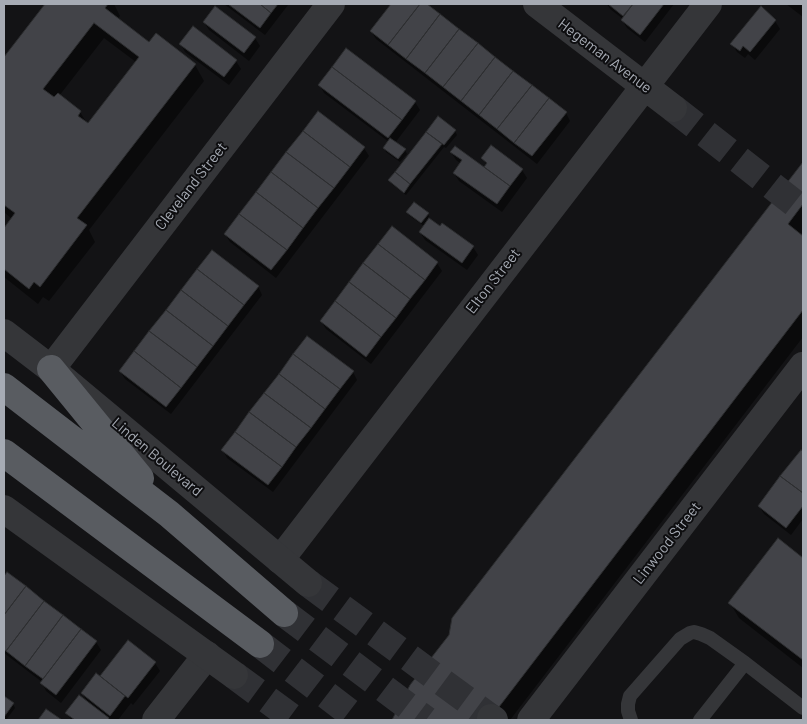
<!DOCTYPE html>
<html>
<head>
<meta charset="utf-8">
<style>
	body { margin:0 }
	#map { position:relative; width:807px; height:724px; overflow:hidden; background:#131315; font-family:Barlow,sans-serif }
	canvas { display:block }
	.frame { position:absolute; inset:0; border:5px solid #a6abb4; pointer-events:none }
</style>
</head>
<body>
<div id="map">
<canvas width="807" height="724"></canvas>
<div class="frame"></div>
</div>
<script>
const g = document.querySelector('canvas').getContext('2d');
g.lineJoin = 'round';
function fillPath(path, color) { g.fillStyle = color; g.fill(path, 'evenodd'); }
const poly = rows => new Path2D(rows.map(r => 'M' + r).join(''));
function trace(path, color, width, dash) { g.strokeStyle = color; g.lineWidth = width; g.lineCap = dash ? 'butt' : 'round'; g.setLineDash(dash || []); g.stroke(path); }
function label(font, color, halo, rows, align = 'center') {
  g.font = font + ' Barlow,sans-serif'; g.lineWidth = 4; g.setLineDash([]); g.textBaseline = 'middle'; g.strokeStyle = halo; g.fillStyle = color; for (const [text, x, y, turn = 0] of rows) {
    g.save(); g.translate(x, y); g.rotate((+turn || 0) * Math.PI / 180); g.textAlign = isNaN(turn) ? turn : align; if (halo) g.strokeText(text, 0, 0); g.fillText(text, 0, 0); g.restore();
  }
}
const shadow = poly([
	[47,4,114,4,120,16,117,19,149,44,156,35,195,65,204,81,89,230,95,242,49,301,43,297,38,304,4,277,4,230,12,219,4,212,4,59],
	[104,38,136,62,88,125,80,112,59,96],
	[224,4,288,4,288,5,265,35],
	[393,4,425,4,566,113,570,121,537,164,376,39,371,31],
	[607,4,674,4,645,42,627,28,622,20,623,19,610,9],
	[786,4,803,4,803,17],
	[215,8,255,38,260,46,249,61,209,30,204,22],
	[775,21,780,29,755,60,748,54,745,58,737,52,732,44],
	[181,44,236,61,241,69,229,85,185,52],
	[320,85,415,102,420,110,395,143,405,150,407,154,400,162,386,152,384,148,389,142,324,93],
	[439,118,455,131,457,135,446,148,444,147,406,195,392,184,390,180],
	[364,148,369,156,276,278,230,242,225,234],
	[451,152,484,169,487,165,483,158,522,170,527,178,502,212,459,181,454,173,461,164,456,160],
	[803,164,803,231,800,235,803,237,803,337,510,720,394,720,411,686,450,636,453,619],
	[408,212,428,214,430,218,428,220,473,247,478,255,467,270,425,240,420,232,424,226,410,216],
	[437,263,442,271,371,364,326,329,321,321],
	[258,286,262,295,171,414,125,379,120,371],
	[353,372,357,380,273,492,227,458,223,450],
	[803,448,803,519,791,535,764,514,759,506],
	[778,540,803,559,803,668,739,618,730,603],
	[4,572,96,642,101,650,61,703,46,691,42,682,4,653],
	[128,642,155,663,160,671,133,705,131,703,118,720,112,720,106,716,108,720,71,720,67,713,89,705,82,693,100,678],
	[4,697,13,704,15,708,6,720,4,720]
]);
const building = poly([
	[45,4,108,4,105,8,149,42,156,33,196,64,77,218,87,225,40,287,34,282,29,289,4,269,4,228,15,213,4,205,4,57,45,4],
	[94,23,139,57,88,123,78,116,81,111,58,93,54,97,43,89,94,23],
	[228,4,260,4,271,13,260,28,228,4],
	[260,4,278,4,271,13,260,4],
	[391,4,420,4,388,45,370,31,391,4],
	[420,4,427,4,440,14,406,59,388,45,420,4],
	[608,4,633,4,623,16,608,4],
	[633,4,664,4,640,35,621,20,633,4],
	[215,6,256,37,244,53,203,22,215,6],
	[761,6,776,20,750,52,743,46,740,51,730,44,761,6],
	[440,14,459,29,425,73,406,59,440,14],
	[193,26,237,60,224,77,179,44,193,26],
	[459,29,478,43,443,87,425,73,459,29],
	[478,43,495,57,461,101,443,87,478,43],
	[346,48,416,101,402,120,332,67,346,48],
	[495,57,513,71,479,115,461,101,495,57],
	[332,67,402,120,388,138,318,85,332,67],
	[513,71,532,85,497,129,479,115,513,71],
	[532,85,549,98,514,143,497,129,532,85],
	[549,98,567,112,532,156,514,143,549,98],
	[318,111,365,147,350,167,303,131,318,111],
	[438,116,456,130,444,145,426,132,438,116],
	[303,131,350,167,334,188,286,152,303,131],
	[426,132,442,144,410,184,395,172,426,132],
	[390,138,406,149,398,159,383,148,390,138],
	[491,145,523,169,510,186,484,167,487,163,481,158,491,145],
	[455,146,510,186,497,204,453,173,462,160,450,152,455,146],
	[286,152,334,188,318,208,271,172,286,152],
	[803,162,803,204,788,224,803,236,803,310,489,720,392,720,410,685,449,635,452,618,803,162],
	[271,172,318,208,303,228,256,192,271,172],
	[395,172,410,184,404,193,388,180,395,172],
	[256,192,303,228,287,250,239,214,256,192],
	[414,202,429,213,421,223,406,212,414,202],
	[239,214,287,250,271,270,224,234,239,214],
	[429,218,440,226,442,223,474,246,462,263,419,232,429,218],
	[392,226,438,262,425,280,378,244,392,226],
	[378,244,425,280,410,299,363,263,378,244],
	[212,250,259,286,244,305,197,269,212,250],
	[363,263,410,299,396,318,349,282,363,263],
	[197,269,244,305,228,326,181,290,197,269],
	[349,282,396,318,381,337,335,301,349,282],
	[181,290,228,326,213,346,166,310,181,290],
	[335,301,381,337,366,357,320,321,335,301],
	[166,310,213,346,197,367,149,331,166,310],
	[149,331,197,367,181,388,134,351,149,331],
	[307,336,354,371,340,389,293,354,307,336],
	[134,351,181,388,166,407,119,371,134,351],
	[293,354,340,389,325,409,279,374,293,354],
	[279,374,325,409,311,428,264,393,279,374],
	[264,393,311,428,296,447,249,412,264,393],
	[249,412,296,447,282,467,235,432,249,412],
	[235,432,282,467,268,485,221,450,235,432],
	[801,450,803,451,803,493,780,476,801,450],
	[780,476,803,493,803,506,786,528,758,506,780,476],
	[778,538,803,558,803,660,728,603,778,538],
	[7,572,26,586,4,615,4,576,7,572],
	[26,586,44,601,6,651,4,650,4,615,26,586],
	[44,601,63,615,25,666,6,651,44,601],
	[63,615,81,629,43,679,25,666,63,615],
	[81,629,97,641,56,695,40,683,81,629],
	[128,640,156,662,128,698,100,676,128,640],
	[96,673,125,696,110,716,81,693,96,673],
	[79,695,109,718,107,720,75,720,65,713,79,695],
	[4,696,14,703,4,717,4,696],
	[46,709,62,720,38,720,46,709]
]);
const minorTunnel = poly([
	[673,108,803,210]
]);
const tertiaryTunnel = poly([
	[308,583,491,718],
	[234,675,295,720]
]);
const trunkTunnel = poly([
	[284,613,426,720],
	[260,644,359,720]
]);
const service = poly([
	[631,720,628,711,628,704,630,696,680,639,690,633,694,632,701,634,710,638,745,663,803,708],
	[700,720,745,663]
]);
const minor = poly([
	[537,4,673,108],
	[51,369,331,4],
	[280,560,708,4],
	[156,720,207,655],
	[531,720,803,366]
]);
const tertiary = poly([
	[4,333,51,369,308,583],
	[4,509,234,675],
	[491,718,494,720]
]);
const trunk = poly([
	[51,369,140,478],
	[4,387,169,514,284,613],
	[4,453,260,644]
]);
const streetNames = [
	["Hegeman Avenue",605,56,37],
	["Cleveland Street",191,186,-52],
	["Elton Street",493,281,-52],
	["Linden Boulevard",157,457,40],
	["Linwood Street",667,543,-52]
];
fillPath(shadow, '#0007');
fillPath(building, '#424348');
trace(building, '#2d2e30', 1);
trace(minorTunnel, '#303135', 28, [28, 14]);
trace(tertiaryTunnel, '#303135', 28, [28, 14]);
trace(trunkTunnel, '#303135', 28, [28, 14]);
trace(service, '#353639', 14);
trace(minor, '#353639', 28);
trace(tertiary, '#353639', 28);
trace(trunk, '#595c61', 28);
label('15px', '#a6abb4', '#0e0e10', streetNames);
</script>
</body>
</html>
